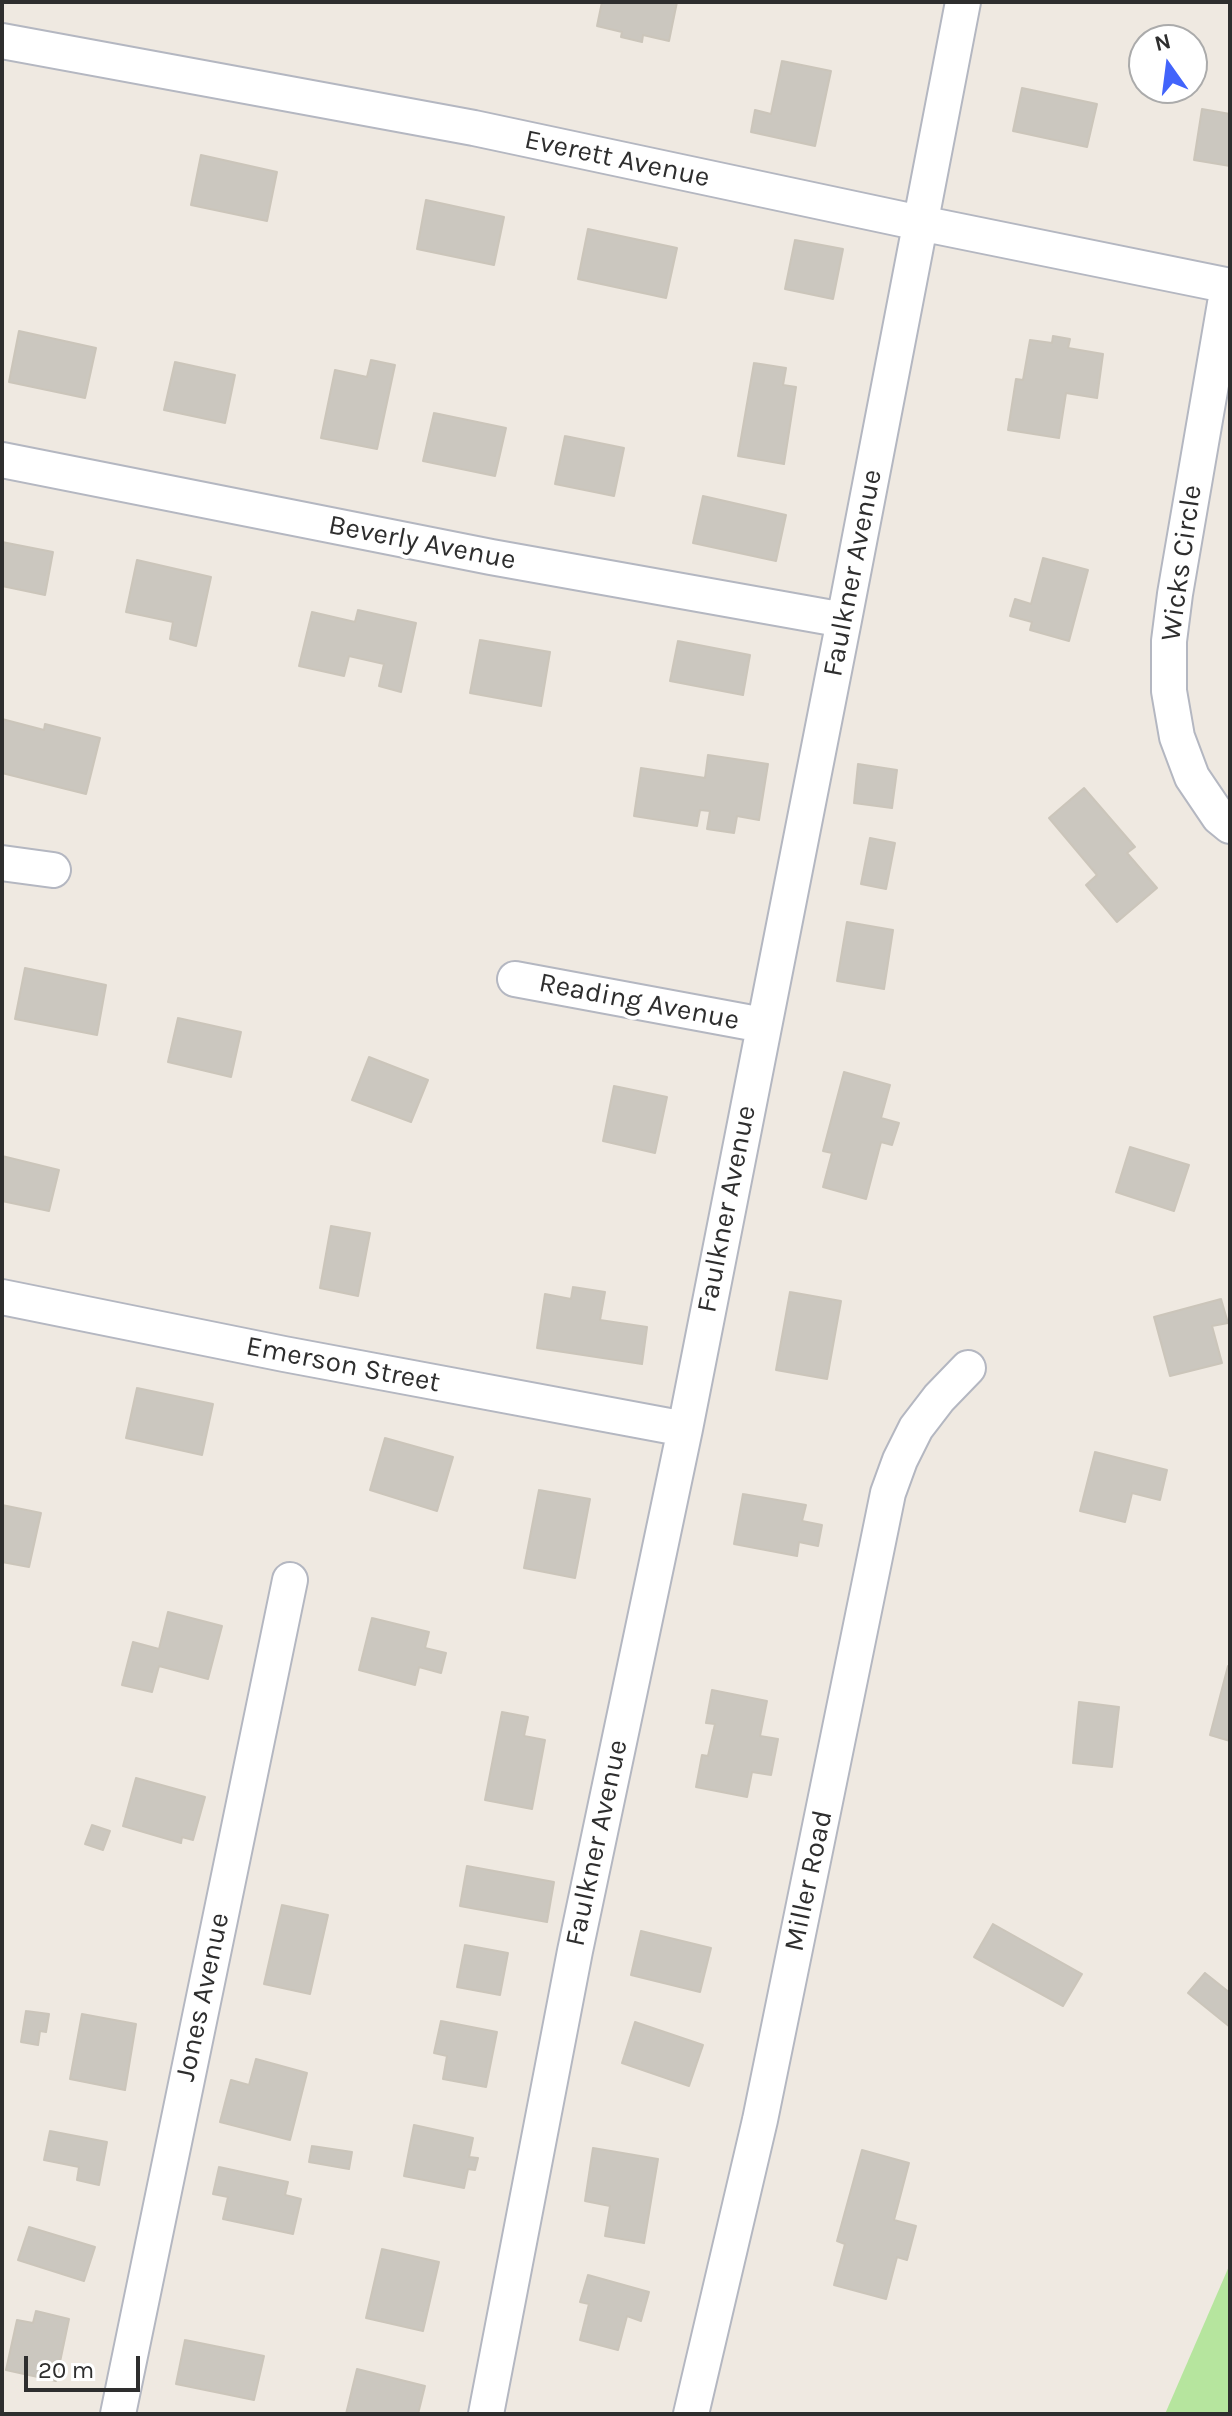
<!DOCTYPE html>
<html>
<head>
<meta charset="utf-8">
<style>
	body { margin:0 }
	#map { position:relative; width:1232px; height:2416px; overflow:hidden; background:#efe9e1; font-family:Karla,sans-serif }
	canvas { display:block }
	.frame { position:absolute; inset:0; border:4px solid #2e2e2e; pointer-events:none }
	.north { position:absolute; left:1128px; top:24px; width:80px; height:80px; box-sizing:border-box; background:#fff; border:2px solid #ababab; border-radius:50%; rotate:346deg; font-size:22px; font-weight:700; line-height:32px; text-align:center; color:#2e2e2e }
	.north::after { content:''; display:block; margin:auto; width:28px; height:36px; background:#4264fb; clip-path:polygon(50% 0,100% 100%,50% 72%,0 100%) }
	.scale { position:absolute; left:24px; top:2356px; width:116px; height:36px; box-sizing:border-box; border:4px solid #2e2e2e; border-top:0; padding-left:10px; font-size:24px; line-height:28px; white-space:nowrap; color:#2e2e2e; -webkit-text-stroke:6px #fff; paint-order:stroke }
</style>
</head>
<body>
<div id="map">
<canvas width="1232" height="2416"></canvas>
<div class="frame"></div>
<div class="north">N</div>
<div class="scale">20 m</div>
</div>
<script>
const g = document.querySelector('canvas').getContext('2d');
g.lineJoin = 'round';
function fillPath(path, color) { g.fillStyle = color; g.fill(path, 'evenodd'); }
const poly = rows => new Path2D(rows.map(r => 'M' + r).join(''));
function trace(path, color, width, dash) { g.strokeStyle = color; g.lineWidth = width; g.lineCap = dash ? 'butt' : 'round'; g.setLineDash(dash || []); g.stroke(path); }
function label(font, color, halo, rows, align = 'center') {
  g.font = font + ' Karla,sans-serif'; g.lineWidth = 8; g.setLineDash([]); g.textBaseline = 'middle'; g.strokeStyle = halo; g.fillStyle = color; for (const [text, x, y, turn = 0] of rows) {
    g.save(); g.translate(x, y); g.rotate((+turn || 0) * Math.PI / 180); g.textAlign = isNaN(turn) ? turn : align; if (halo) g.strokeText(text, 0, 0); g.fillText(text, 0, 0); g.restore();
  }
}
const green = poly([
	[1230,2264,1230,2414,1165,2414]
]);
const building = poly([
	[602,2,677,2,669,41,643,35,642,42,621,37,622,32,597,26,602,2],
	[782,61,831,71,815,146,751,132,755,110,771,114,782,61],
	[1022,88,1097,104,1087,147,1013,131,1022,88],
	[1202,109,1230,114,1230,166,1194,160,1202,109],
	[201,155,277,172,267,221,191,205,201,155],
	[426,200,504,217,494,265,417,249,426,200],
	[588,229,677,248,666,298,578,279,588,229],
	[795,240,843,249,833,299,785,289,795,240],
	[19,331,96,348,85,398,9,382,19,331],
	[1053,336,1070,339,1068,348,1103,354,1097,398,1066,393,1059,438,1008,430,1016,379,1023,380,1030,340,1052,343,1053,336],
	[371,360,395,365,377,449,321,438,335,370,367,377,371,360],
	[175,362,235,375,225,423,164,410,175,362],
	[754,363,786,368,783,385,796,387,784,464,738,456,754,363],
	[434,413,506,428,495,476,423,461,434,413],
	[565,436,624,448,614,496,555,484,565,436],
	[703,496,786,515,776,561,693,543,703,496],
	[2,542,53,552,45,595,2,586,2,542],
	[1043,558,1088,570,1069,641,1030,630,1032,622,1010,616,1015,599,1031,604,1043,558],
	[137,560,211,577,196,646,170,639,173,622,126,612,137,560],
	[358,610,416,623,401,692,379,686,384,664,349,656,344,676,299,666,312,612,355,622,358,610],
	[480,640,550,652,541,706,470,693,480,640],
	[678,641,750,655,743,695,670,681,678,641],
	[2,719,44,730,45,724,100,738,86,794,2,773,2,719],
	[708,755,768,764,759,820,737,816,734,833,707,829,710,811,700,810,697,826,634,816,641,768,705,778,708,755],
	[858,764,897,770,892,808,854,803,858,764],
	[1084,788,1135,847,1127,853,1157,888,1117,922,1086,885,1097,875,1049,818,1084,788],
	[870,838,895,843,886,889,861,884,870,838],
	[847,922,893,930,884,989,837,981,847,922],
	[25,968,106,985,97,1035,15,1019,25,968],
	[178,1018,241,1032,231,1077,168,1062,178,1018],
	[369,1057,428,1080,411,1122,352,1100,369,1057],
	[844,1072,890,1085,881,1118,899,1123,892,1145,881,1142,866,1199,823,1187,832,1153,823,1151,844,1072],
	[614,1086,667,1097,655,1153,603,1141,614,1086],
	[1130,1147,1189,1165,1174,1211,1116,1192,1130,1147],
	[2,1156,59,1170,49,1211,2,1201,2,1156],
	[331,1226,370,1233,358,1296,320,1288,331,1226],
	[573,1287,605,1292,600,1320,647,1327,642,1364,537,1348,545,1294,571,1299,573,1287],
	[790,1292,841,1301,827,1379,776,1370,790,1292],
	[1221,1299,1228,1323,1212,1326,1222,1363,1170,1376,1154,1317,1221,1299],
	[137,1388,213,1404,202,1455,126,1438,137,1388],
	[385,1438,453,1457,437,1511,370,1490,385,1438],
	[1095,1452,1167,1470,1160,1500,1132,1493,1125,1522,1080,1511,1095,1452],
	[539,1490,590,1499,575,1578,524,1568,539,1490],
	[743,1494,806,1505,802,1521,822,1525,818,1546,799,1542,797,1556,734,1544,743,1494],
	[2,1505,41,1513,29,1567,2,1562,2,1505],
	[168,1612,222,1626,208,1679,159,1666,152,1692,122,1685,133,1642,159,1649,168,1612],
	[372,1618,429,1632,425,1648,446,1653,441,1673,419,1667,415,1685,359,1670,372,1618],
	[1228,1666,1230,1667,1230,1741,1210,1735,1228,1666],
	[712,1690,767,1701,760,1736,778,1739,771,1775,752,1772,747,1797,696,1787,702,1755,708,1756,715,1724,706,1723,712,1690],
	[1079,1702,1119,1707,1112,1767,1073,1763,1079,1702],
	[502,1712,528,1717,524,1736,545,1740,532,1809,485,1800,502,1712],
	[136,1778,205,1797,193,1840,182,1837,181,1843,123,1826,136,1778],
	[92,1825,110,1831,103,1850,85,1844,92,1825],
	[467,1866,554,1882,547,1922,460,1906,467,1866],
	[282,1905,328,1915,310,1994,264,1984,282,1905],
	[993,1924,1082,1974,1063,2006,974,1957,993,1924],
	[641,1931,711,1948,700,1992,631,1975,641,1931],
	[465,1945,508,1953,500,1995,457,1987,465,1945],
	[1205,1973,1230,1993,1230,2027,1188,1993,1205,1973],
	[26,2011,49,2014,46,2032,40,2031,38,2045,21,2042,26,2011],
	[82,2014,136,2024,125,2090,70,2079,82,2014],
	[441,2021,497,2032,486,2087,443,2079,447,2056,434,2053,441,2021],
	[635,2022,703,2045,689,2086,622,2063,635,2022],
	[256,2059,307,2073,290,2140,220,2122,231,2080,249,2085,256,2059],
	[414,2125,473,2138,469,2157,478,2158,475,2170,468,2169,464,2188,404,2176,414,2125],
	[50,2131,107,2142,99,2185,77,2180,79,2167,44,2160,50,2131],
	[312,2146,352,2152,349,2169,309,2162,312,2146],
	[593,2148,658,2159,644,2243,605,2236,610,2206,585,2201,593,2148],
	[862,2150,909,2163,894,2220,916,2226,907,2260,897,2257,886,2299,834,2285,845,2244,837,2241,862,2150],
	[219,2167,288,2182,285,2195,301,2199,293,2234,223,2219,228,2197,213,2194,219,2167],
	[29,2227,95,2247,84,2281,18,2260,29,2227],
	[382,2249,439,2262,423,2331,366,2318,382,2249],
	[588,2275,649,2292,641,2321,627,2316,618,2350,580,2340,589,2304,580,2302,588,2275],
	[36,2311,69,2319,56,2381,6,2370,17,2320,33,2323,36,2311],
	[185,2340,264,2356,254,2400,176,2384,185,2340],
	[357,2369,425,2386,418,2414,346,2414,357,2369]
]);
const street = poly([
	[2,41,474,128,920,223,1230,286],
	[1228,286,1175,594,1169,641,1169,691,1177,737,1192,777,1219,817,1230,826],
	[2,460,491,557,844,620],
	[2,863,53,870],
	[515,979,763,1025],
	[2,1297,284,1354,685,1429],
	[118,2414,290,1580],
	[486,2414,575,1951,685,1429,844,620,963,2],
	[691,2414,760,2120,888,1493,900,1460,916,1428,939,1398,968,1368]
]);
const streetNames = [
	["Everett Avenue",617,159,12],
	["Beverly Avenue",422,543,11],
	["Wicks Circle",1182,563,-82],
	["Faulkner Avenue",853,573,-79],
	["Reading Avenue",639,1002,11],
	["Faulkner Avenue",727,1209,-79],
	["Emerson Street",343,1365,11],
	["Faulkner Avenue",597,1843,-78],
	["Miller Road",809,1881,-78],
	["Jones Avenue",203,1997,-78]
];
fillPath(green, '#b6e59e');
fillPath(building, '#cbc7bf');
trace(building, '#cbc5ba', 2);
trace(street, '#b4b7c1', 38);
trace(street, '#fff', 34);
label('28px', '#2e2e2e', '#fff', streetNames);
</script>
</body>
</html>
